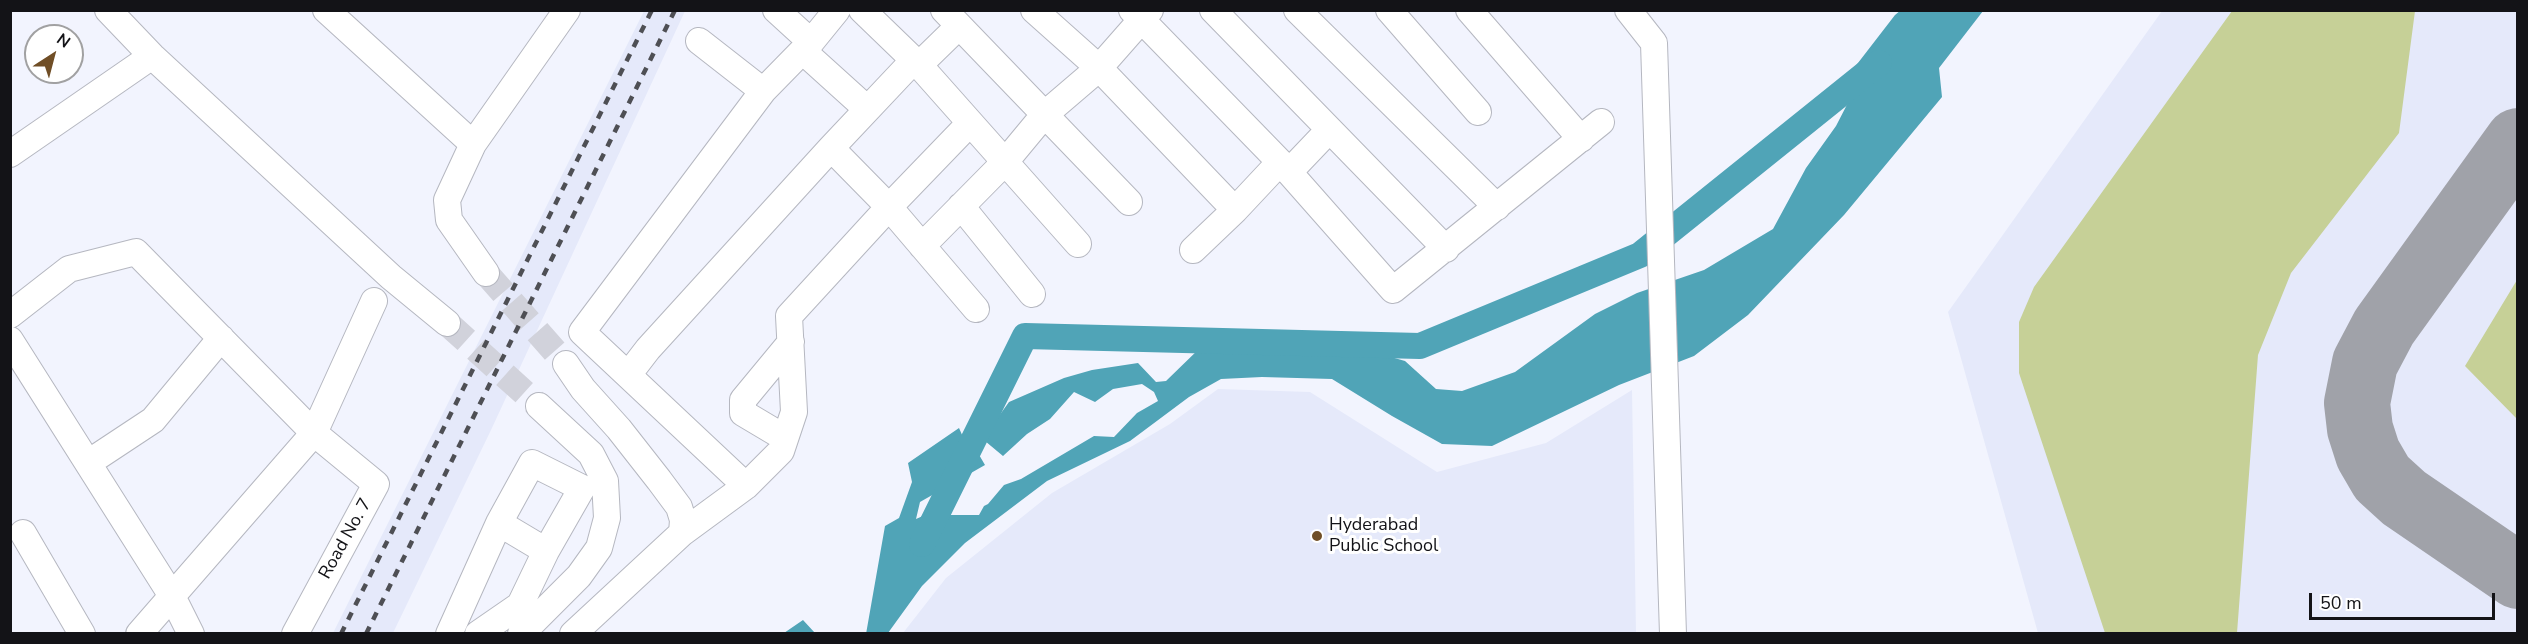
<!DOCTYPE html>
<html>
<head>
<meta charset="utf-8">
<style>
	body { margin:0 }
	#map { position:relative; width:2528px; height:644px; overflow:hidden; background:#f2f4fe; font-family:"Nunito Sans",sans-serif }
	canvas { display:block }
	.frame { position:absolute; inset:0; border:12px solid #131317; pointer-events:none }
	.north { position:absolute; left:24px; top:24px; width:60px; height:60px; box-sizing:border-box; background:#fff; border:2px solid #a1a1a2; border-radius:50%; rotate:36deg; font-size:16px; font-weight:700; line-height:24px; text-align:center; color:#131317 }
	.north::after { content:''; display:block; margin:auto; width:21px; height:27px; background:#704e26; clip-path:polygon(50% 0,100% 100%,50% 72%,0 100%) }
	.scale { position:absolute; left:2309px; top:593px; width:186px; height:27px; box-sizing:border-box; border:3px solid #131317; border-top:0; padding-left:8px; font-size:18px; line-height:21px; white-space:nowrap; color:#131317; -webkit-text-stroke:4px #fff; paint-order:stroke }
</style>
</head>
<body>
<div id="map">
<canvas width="2528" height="644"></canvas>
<div class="frame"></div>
<div class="north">N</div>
<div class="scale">50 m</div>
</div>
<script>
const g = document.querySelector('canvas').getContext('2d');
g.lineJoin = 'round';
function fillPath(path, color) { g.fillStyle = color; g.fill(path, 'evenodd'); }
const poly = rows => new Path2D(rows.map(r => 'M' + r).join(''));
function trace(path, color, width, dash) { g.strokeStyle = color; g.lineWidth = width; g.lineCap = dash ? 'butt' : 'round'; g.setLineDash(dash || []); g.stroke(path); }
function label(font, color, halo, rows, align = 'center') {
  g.font = font + ' "Nunito Sans",sans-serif'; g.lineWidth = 6; g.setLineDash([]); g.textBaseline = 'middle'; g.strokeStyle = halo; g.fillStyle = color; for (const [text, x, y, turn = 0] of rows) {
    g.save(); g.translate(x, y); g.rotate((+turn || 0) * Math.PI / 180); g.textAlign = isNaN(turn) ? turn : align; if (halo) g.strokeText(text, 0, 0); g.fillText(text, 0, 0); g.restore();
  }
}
const built = poly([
	[644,11,685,11,491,430,393,633,333,633],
	[2162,11,2517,11,2517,633,2038,633,1948,312],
	[1218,389,1310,392,1437,472,1546,443,1632,390,1636,633,903,633,946,578,1052,493,1170,424]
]);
const green = poly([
	[2232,11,2415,11,2399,133,2291,273,2258,355,2237,633,2105,633,2019,373,2019,322,2034,287],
	[2517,280,2517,419,2465,366]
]);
const water = poly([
	[1901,10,1983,11,1939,68,1942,97,1844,215,1748,315,1694,356,1619,385,1492,446,1442,444,1392,416,1332,379,1262,377,1221,379,1189,397,1130,441,1047,481,965,543,922,586,888,633,866,634,885,526,899,518,912,482,908,463,959,428,963,437,973,436,977,421,991,427,1009,402,1064,378,1092,370,1138,363,1156,382,1166,381,1202,346,1308,354,1377,353,1405,361,1436,389,1462,391,1515,372,1595,314,1637,293,1704,270,1773,229,1806,168,1836,126,1853,93,1851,72,1895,15],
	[1142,384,1154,392,1158,401,1137,413,1114,437,1094,436,1021,479,1004,485,988,504,984,506,979,515,947,515,932,512,916,519,920,502,985,465,978,453,985,441,1003,456,1027,434,1050,419,1074,392,1095,402,1113,389],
	[803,620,815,633,784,633]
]);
const canal = poly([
	[922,544,1025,336,1420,346,1640,255,1879,63]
]);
const taxiway = poly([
	[2518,141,2384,327,2365,363,2357,403,2360,429,2368,454,2382,478,2404,498,2518,576]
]);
const minorTunnel = poly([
	[486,273,566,364],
	[447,323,539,406]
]);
const minor = poly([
	[108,10,152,56,391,277,447,323],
	[326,10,473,144],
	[776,10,811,42,805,53,867,109],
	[862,10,919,65,1078,244],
	[944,10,1129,202],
	[1034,10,1099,68,1235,210,1280,162],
	[1132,10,1280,162,1393,290,1601,122],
	[1213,10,1446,249],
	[1297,10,1497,207],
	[1389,10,1478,112],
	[1469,10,1581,139],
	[1628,10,1654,43,1673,634],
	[699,41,763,91],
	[919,65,959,26],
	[831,148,889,207,970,123],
	[10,154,152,56],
	[1289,172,1329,130],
	[961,206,1032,294],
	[922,246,1005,162,1044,115,1099,68,1150,10],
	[1193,250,1235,210],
	[486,273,449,220,447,200,473,144,567,10],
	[10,315,69,269,136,252,314,433,376,484,295,634],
	[10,340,172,596,191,634],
	[566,364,583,389,619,429,659,480,679,507,683,520,682,533,573,634],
	[628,375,648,349,831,148,914,60],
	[785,438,743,413,743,400,791,342],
	[88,463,153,420,221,338],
	[746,486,582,332,763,91,811,42,837,10],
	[499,523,546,551],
	[23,533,82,634],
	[682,533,746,486,781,451,794,412,789,316,889,207,976,309],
	[139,634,314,433,374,301],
	[449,634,499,523,532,463,582,488,546,551,520,605,478,634],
	[521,634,579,576,599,548,607,518,605,481,591,454,539,406]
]);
const rail = poly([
	[341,634,652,10],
	[366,634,675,10]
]);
const markers = [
	[1317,536,6,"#704e26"]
];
const poiNames = [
	["Hyderabad",1329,526],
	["Public School",1329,547]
];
const streetNames = [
	["Road No. 7",346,539,-61]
];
fillPath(built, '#e5e9fa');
fillPath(green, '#c6d097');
fillPath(water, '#50a4b7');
trace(canal, '#50a4b7', 26);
trace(taxiway, '#a0a2a9', 66);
trace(minorTunnel, '#d1d2db', 26, [26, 13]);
trace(minor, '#b5b7c0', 28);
trace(minor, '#fff', 26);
trace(rail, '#4e4f54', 4.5, [8, 8]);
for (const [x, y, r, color] of markers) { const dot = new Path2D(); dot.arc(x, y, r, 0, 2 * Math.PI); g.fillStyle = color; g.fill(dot); trace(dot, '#fff', 2); }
label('18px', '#131317', '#fff', poiNames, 'left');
label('18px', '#131317', '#fff', streetNames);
</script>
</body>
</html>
